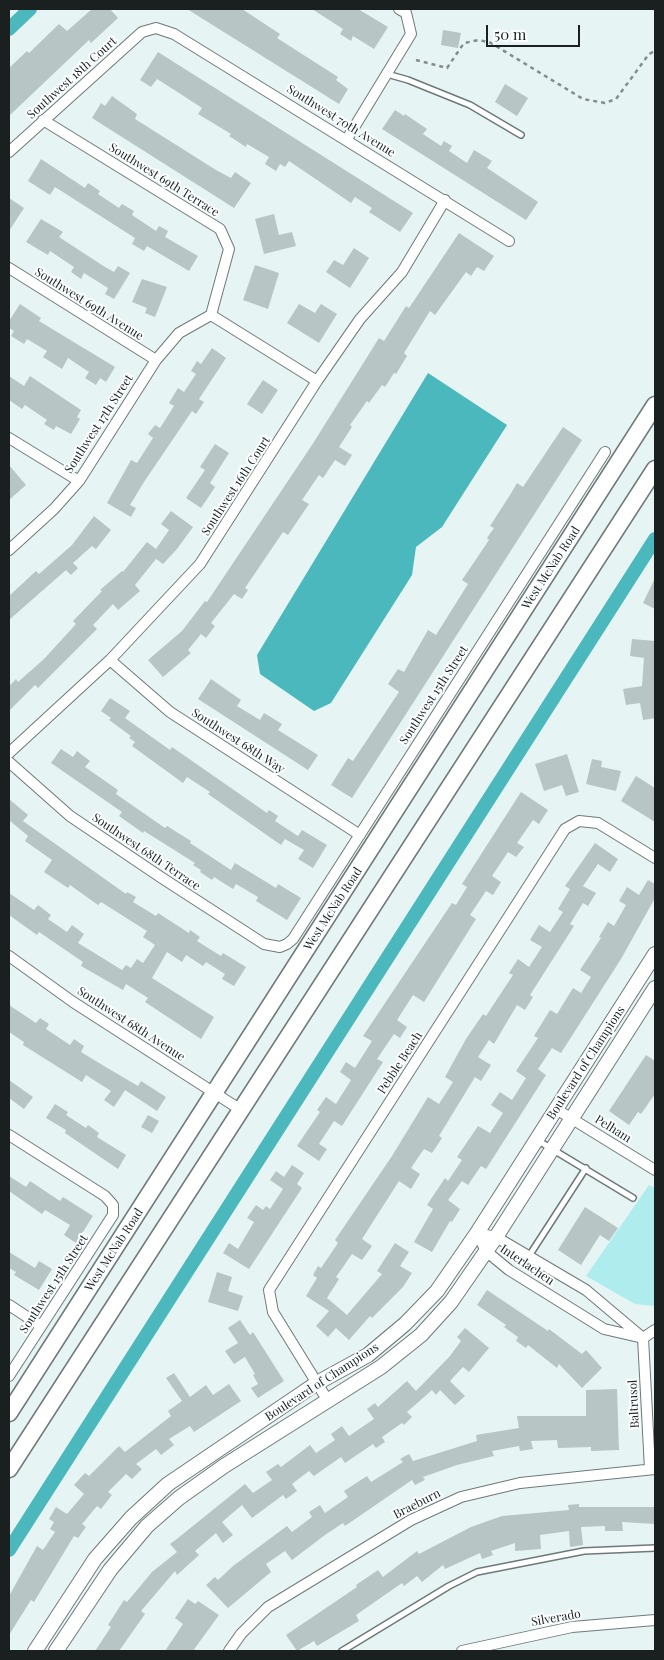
<!DOCTYPE html>
<html>
<head>
<meta charset="utf-8">
<style>
	body { margin:0 }
	#map { position:relative; width:664px; height:1660px; overflow:hidden; background:#e7f4f4; font-family:"Playfair Display",serif }
	canvas { display:block }
	.frame { position:absolute; inset:0; border:10px solid #1a1f1f; pointer-events:none }
	.scale { position:absolute; left:486px; top:25px; width:94px; height:22px; box-sizing:border-box; border:2px solid #1a1f1f; border-top:0; padding-left:6px; font-size:15px; line-height:18px; white-space:nowrap; color:#1a1f1f; -webkit-text-stroke:4px #fcffff; paint-order:stroke }
</style>
</head>
<body>
<div id="map">
<canvas width="664" height="1660"></canvas>
<div class="frame"></div>
<div class="scale">50 m</div>
</div>
<script>
const g = document.querySelector('canvas').getContext('2d');
g.lineJoin = 'round';
function fillPath(path, color) { g.fillStyle = color; g.fill(path, 'evenodd'); }
const poly = rows => new Path2D(rows.map(r => 'M' + r).join(''));
function trace(path, color, width, dash) { g.strokeStyle = color; g.lineWidth = width; g.lineCap = dash ? 'butt' : 'round'; g.setLineDash(dash || []); g.stroke(path); }
function label(font, color, halo, rows, align = 'center') {
  g.font = font + ' "Playfair Display",serif'; g.lineWidth = 4; g.setLineDash([]); g.textBaseline = 'middle'; g.strokeStyle = halo; g.fillStyle = color; for (const [text, x, y, turn = 0] of rows) {
    g.save(); g.translate(x, y); g.rotate((+turn || 0) * Math.PI / 180); g.textAlign = isNaN(turn) ? turn : align; if (halo) g.strokeText(text, 0, 0); g.fillText(text, 0, 0); g.restore();
  }
}
const green = poly([
	[649,1185,655,1188,655,1306,635,1304,586,1276]
]);
const water = poly([
	[428,373,507,425,442,527,416,547,412,575,331,703,314,711,260,674,257,655]
]);
const canal = poly([
	[9,29,30,9],
	[9,1550,655,539]
]);
const building = poly([
	[92,9,110,9,118,18,91,43,89,40,9,116,9,68,27,51,29,53,59,24,67,31],
	[187,9,242,9,280,34,277,38,338,77,336,80,348,89,339,104],
	[312,9,358,9,388,27,374,49,353,36,351,41,340,34,343,29],
	[443,30,461,33,458,48,441,45],
	[158,52,413,213,400,232,369,212,372,208,355,197,351,203,289,161,285,167,280,164,276,171,265,164,269,157,247,144,246,147,229,136,231,134,198,114,202,108,176,91,157,79,151,87,140,80],
	[505,84,528,98,517,116,495,102],
	[112,96,137,114,135,119,216,170,231,178,235,172,251,183,234,208,92,118,101,103,105,106],
	[395,110,404,116,405,114,427,129,423,134,441,146,444,141,452,146,449,151,467,163,474,150,492,161,487,168,538,202,526,220,382,129],
	[41,159,85,188,88,183,100,191,98,194,119,208,122,204,134,211,132,215,156,231,159,226,168,231,165,237,198,256,189,271,147,246,144,251,132,244,135,238,55,187,50,195,28,181],
	[9,198,24,208,9,231],
	[274,214,279,235,292,232,296,246,264,254,255,219],
	[41,219,63,232,59,237,105,267,114,272,118,266,130,273,114,299,105,294,108,288,84,273,81,279,71,272,74,267,50,251,48,255,26,242],
	[459,233,494,256,484,271,477,267,471,276,466,272,435,315,430,311,404,353,407,356,396,374,394,373,385,387,382,385,369,403,367,401,350,425,352,427,339,447,352,455,345,466,335,460,323,478,319,475,302,500,309,504,288,535,283,532,245,588,248,590,242,599,234,594,211,623,215,626,206,638,201,634,188,650,191,653,163,677,148,660,182,631,205,601,207,602,312,445,379,338,384,341,406,306,409,308],
	[354,248,369,258,350,288,326,272,334,260,343,265],
	[255,265,279,273,268,309,243,300],
	[142,279,167,287,155,317,145,313,147,308,132,302],
	[20,304,41,318,39,321,115,367,106,382,100,378,96,385,85,378,89,372,68,358,62,369,43,357,47,351,27,339,24,344,11,336,14,331,9,328,9,321],
	[299,304,315,313,321,304,337,314,319,343,287,323],
	[212,348,226,358,199,399,204,402,196,414,192,411,144,482,130,505,136,508,131,517,107,503,131,460,137,463,153,438,148,434,155,425,160,428,174,406,169,403,178,388,184,392,196,374,191,371,197,361,201,364],
	[9,376,24,386,30,376,81,410,77,417,80,419,71,434,56,426,54,430,44,424,47,420,25,405,22,409,9,400],
	[263,380,278,390,262,414,247,404],
	[563,427,582,440,352,798,331,785,348,758,353,761,399,692,388,684,398,669,404,672,428,630,436,635,468,584,462,580,489,540,487,538,494,528,490,526,510,495,517,483,523,487],
	[215,444,229,453,210,483,215,487,201,508,186,498,205,470,200,467],
	[9,465,26,485,9,500],
	[171,511,193,527,177,549,163,564,156,559,135,585,140,591,118,610,113,604,93,625,97,629,38,688,35,685,9,711,9,686,16,679,18,682,44,659,76,624,73,621,102,591,100,590,122,571,123,572,147,542,156,549,169,530,161,524],
	[94,516,111,530,96,549,92,546,73,563,78,568,71,575,66,570,9,620,9,596,36,571,39,574,72,545],
	[655,578,655,609,643,603],
	[632,639,655,641,655,718,643,720,640,703,626,705,623,689,642,686,644,658,630,656],
	[211,679,241,700,237,706,260,720,264,713,282,724,278,730,318,755,308,770,198,699],
	[110,698,130,711,125,718,170,750,172,747,267,813,269,810,278,816,275,821,298,836,302,830,327,845,313,868,298,859,304,850,285,839,281,845,208,794,210,792,187,777,183,783,132,746,135,742,129,738,131,736,109,720,111,718,101,711],
	[61,749,73,757,77,751,90,761,85,767,118,790,116,794,165,828,167,826,191,841,190,843,231,870,235,863,276,888,278,884,301,898,287,920,256,901,258,897,236,884,233,889,214,877,212,880,200,872,201,870,193,865,195,863,144,831,143,833,119,816,122,812,51,763],
	[567,754,579,792,566,796,562,785,544,791,535,764],
	[592,759,602,761,601,767,621,771,616,791,586,784],
	[636,776,655,788,655,822,621,801],
	[521,792,548,810,539,824,533,820,517,843,524,847,516,857,508,852,492,876,501,882,493,895,486,891,470,915,476,919,424,1002,413,995,397,1020,407,1027,400,1038,394,1034,377,1059,383,1062,342,1126,334,1121,319,1144,327,1149,319,1161,297,1146,320,1112,317,1110,326,1097,336,1104,351,1080,340,1072,346,1062,355,1068,372,1041,363,1036,452,903,456,905,467,887,462,884],
	[9,799,28,815,23,821,126,894,127,892,136,897,133,902,156,916,158,913,189,933,190,930,200,937,197,941,221,956,223,953,246,967,234,986,222,979,225,974,206,962,203,966,186,955,182,962,167,952,152,978,214,1017,201,1039,145,1002,148,998,126,984,123,990,81,966,83,962,39,932,37,935,9,915,9,893,34,910,38,905,51,915,48,919,67,932,72,925,84,934,78,943,122,970,126,965,131,968,137,959,143,963,155,945,143,937,147,931,101,902,98,905,70,885,68,888,44,872,52,860,25,841,28,836,9,820],
	[595,843,618,859,610,872,598,864,583,886,596,893,588,906,583,903,570,924,574,926,530,995,533,997,525,1010,517,1005,494,1044,489,1040,478,1057,491,1065,481,1081,475,1077,439,1136,442,1138,432,1153,424,1149,411,1168,420,1174,411,1189,399,1181,362,1239,372,1246,362,1260,352,1254,336,1277,339,1279,327,1298,347,1315,382,1274,377,1271,395,1243,409,1252,400,1266,412,1273,403,1287,372,1318,370,1316,349,1340,336,1328,328,1337,316,1326,329,1311,306,1296,317,1278,313,1275,318,1266,321,1268,338,1243,335,1240,392,1156,428,1097,439,1104,453,1082,445,1077,466,1039,483,1014,486,1016,513,975,509,973,518,959,529,967,542,947,530,940,539,925,550,932,563,912,558,909,570,889,565,886],
	[648,880,655,884,655,898,621,959,561,1053,552,1048,538,1069,546,1075,486,1169,481,1166,468,1185,462,1181,448,1200,460,1209,452,1222,450,1221,432,1252,414,1242,433,1209,427,1205,445,1178,448,1181,462,1160,457,1157,478,1126,490,1133,503,1113,491,1105,500,1092,512,1100,526,1078,516,1071,538,1038,534,1036,550,1010,557,1014,573,988,581,993,591,977,580,970,601,938,599,937,608,922,614,926,626,905,619,901,627,887,639,895],
	[9,1005,36,1023,40,1018,49,1024,46,1029,70,1045,74,1039,84,1046,81,1052,104,1066,138,1086,141,1081,166,1097,157,1111,125,1090,114,1107,104,1100,111,1091,86,1075,82,1082,23,1045,24,1042,9,1032],
	[646,1055,655,1061,655,1094,641,1114,638,1112,629,1125,609,1111],
	[9,1080,33,1097,24,1109,9,1098],
	[55,1104,68,1112,66,1115,86,1128,88,1125,99,1133,97,1137,126,1155,118,1169,65,1133,66,1130,46,1118],
	[148,1115,159,1121,152,1133,141,1127],
	[292,1165,304,1173,297,1184,302,1188,249,1269,223,1253,229,1243,238,1249,254,1222,247,1218,256,1205,263,1210,266,1206,270,1209,283,1189,270,1180,276,1171,284,1177],
	[9,1176,26,1187,30,1181,60,1201,63,1197,93,1216,76,1243,64,1235,70,1225,45,1210,42,1214,9,1191],
	[585,1207,618,1228,609,1241,600,1235,581,1265,558,1250],
	[9,1252,35,1268,39,1261,52,1269,39,1290,14,1275,16,1272,9,1268],
	[217,1272,232,1277,228,1291,243,1296,238,1311,208,1302],
	[487,1290,548,1331,549,1329,582,1354,586,1350,602,1368,582,1388,559,1364,557,1368,528,1345,526,1348,516,1341,518,1337,504,1327,506,1325,477,1305],
	[240,1320,250,1335,253,1332,284,1381,258,1398,251,1388,258,1384,253,1375,255,1374,245,1357,234,1364,225,1351,238,1343,228,1328],
	[465,1328,489,1348,469,1372,463,1367,450,1381,465,1396,455,1405,440,1390,436,1395,432,1390,407,1412,412,1417,404,1425,402,1423,382,1437,385,1442,376,1448,373,1444,345,1463,341,1457,314,1476,309,1471,292,1484,297,1491,286,1499,283,1495,252,1518,242,1505,222,1522,233,1535,223,1543,216,1533,195,1551,199,1555,177,1575,175,1571,141,1611,145,1614,119,1651,95,1651,111,1627,108,1625,124,1600,127,1602,152,1572,177,1552,170,1544,178,1538,245,1484,253,1493,272,1480,266,1472,278,1464,281,1467,310,1445,316,1453,335,1440,331,1434,342,1426,349,1436,374,1419,367,1409,375,1403,378,1407,407,1381,416,1391,450,1356,461,1341,457,1337],
	[174,1373,190,1397,206,1385,213,1395,229,1384,241,1401,194,1432,190,1426,169,1439,174,1445,161,1455,156,1449,136,1464,142,1469,132,1479,126,1474,108,1492,112,1495,101,1509,97,1506,82,1524,86,1527,78,1538,74,1536,34,1602,31,1600,9,1635,9,1596,37,1546,43,1550,55,1532,50,1529,54,1522,49,1519,56,1507,67,1514,84,1494,74,1485,85,1473,89,1476,119,1446,125,1452,171,1416,168,1411,182,1401,166,1378],
	[617,1389,619,1450,591,1451,591,1447,558,1448,557,1440,531,1441,533,1449,520,1451,519,1446,492,1451,494,1456,457,1465,423,1477,425,1480,415,1485,412,1480,345,1526,343,1523,325,1535,292,1560,285,1551,266,1564,271,1572,228,1608,206,1585,215,1577,218,1580,233,1566,287,1526,292,1532,312,1517,309,1512,320,1505,325,1513,348,1497,344,1491,367,1476,371,1482,403,1462,400,1459,409,1454,413,1461,477,1441,476,1435,519,1428,517,1416,586,1416,586,1390],
	[579,1504,579,1507,655,1507,655,1524,622,1522,623,1531,605,1531,605,1526,581,1527,583,1545,570,1547,569,1531,540,1535,541,1549,515,1551,515,1543,491,1551,493,1555,482,1559,480,1553,445,1569,443,1565,422,1582,417,1576,404,1586,402,1583,356,1615,359,1621,317,1646,314,1641,297,1651,286,1635,357,1587,356,1585,378,1570,383,1577,417,1551,419,1554,471,1527,502,1516,569,1510,568,1505],
	[188,1599,195,1604,198,1601,219,1615,193,1651,165,1651,183,1624,175,1618]
]);
const path = poly([
	[416,60,447,68,464,43,479,40,491,43,583,99,605,103,616,99,649,54,655,51]
]);
const service = poly([
	[387,74,408,80,470,105,521,135],
	[537,1140,633,1198],
	[529,1256,586,1168],
	[342,1651,449,1586,477,1572,584,1551,655,1548]
]);
const minor = poly([
	[43,120,220,229,229,249,211,315],
	[347,139,411,34,406,13,399,9],
	[9,152,142,32,156,28,174,34,509,241],
	[9,268,156,360],
	[211,315,317,381],
	[9,438,79,481],
	[9,550,54,509,79,481,156,360,179,333,211,315],
	[110,660,170,712,360,835],
	[9,753,110,660,200,564,317,381,360,319,402,272,445,200],
	[9,762,70,816,162,878,264,944,280,947,287,944,293,939,605,452],
	[9,956,73,1002,241,1110],
	[556,1109,655,1170],
	[9,1135,105,1196,113,1205,113,1215,9,1376],
	[9,1305,41,1326],
	[643,1338,586,1290,496,1237,477,1233,486,1251,509,1270,604,1329,643,1338,655,1330],
	[643,1338,650,1469],
	[328,1401,273,1312,269,1290,565,829,579,821,598,823,655,858],
	[229,1651,241,1634,268,1607,411,1520,461,1497,520,1483,655,1469],
	[462,1651,572,1627,655,1620]
]);
const tertiary = poly([
	[35,1651,95,1559,131,1518,168,1484,317,1383,368,1355,405,1324,437,1291,477,1233,655,954],
	[56,1651,110,1570,147,1526,179,1498,224,1466,381,1367,421,1335,451,1302,496,1237,655,988]
]);
const primary = poly([
	[9,1413,655,405],
	[9,1469,655,469]
]);
const streetNames = [
	["Southwest 18th Court",72,78,-42],
	["Southwest 70th Avenue",341,121,32],
	["Southwest 69th Terrace",164,180,32],
	["Southwest 69th Avenue",89,304,32],
	["Southwest 17th Street",99,424,-57],
	["Southwest 16th Court",236,486,-57],
	["West McNab Road",551,568,-57],
	["Southwest 15th Street",434,695,-57],
	["Southwest 68th Way",238,741,33],
	["Southwest 68th Terrace",146,852,34],
	["West McNab Road",333,909,-57],
	["Southwest 68th Avenue",131,1024,33],
	["Pebble Beach",400,1063,-57],
	["Boulevard of Champions",586,1063,-57],
	["Pelham",613,1129,32],
	["West McNab Road",114,1250,-57],
	["Interlachen",527,1265,34],
	["Southwest 15th Street",54,1284,-57],
	["Boulevard of Champions",322,1382,-33],
	["Baltrusol",634,1404,-93],
	["Braeburn",417,1504,-27],
	["Silverado",556,1618,-10]
];
fillPath(green, '#afecee');
fillPath(water, '#4ab8bd');
trace(canal, '#4ab8bd', 14);
fillPath(building, '#b8c5c5');
trace(service, '#6e7979', 8);
trace(minor, '#6e7979', 12);
trace(tertiary, '#6e7979', 16);
trace(primary, '#6e7979', 19);
trace(path, '#858e8e', 2.5, [4, 4]);
trace(service, '#fff', 5);
trace(minor, '#fff', 10);
trace(tertiary, '#fff', 14);
trace(primary, '#fff', 16);
label('12px', '#1a1f1f', '#fcffff', streetNames);
</script>
</body>
</html>
